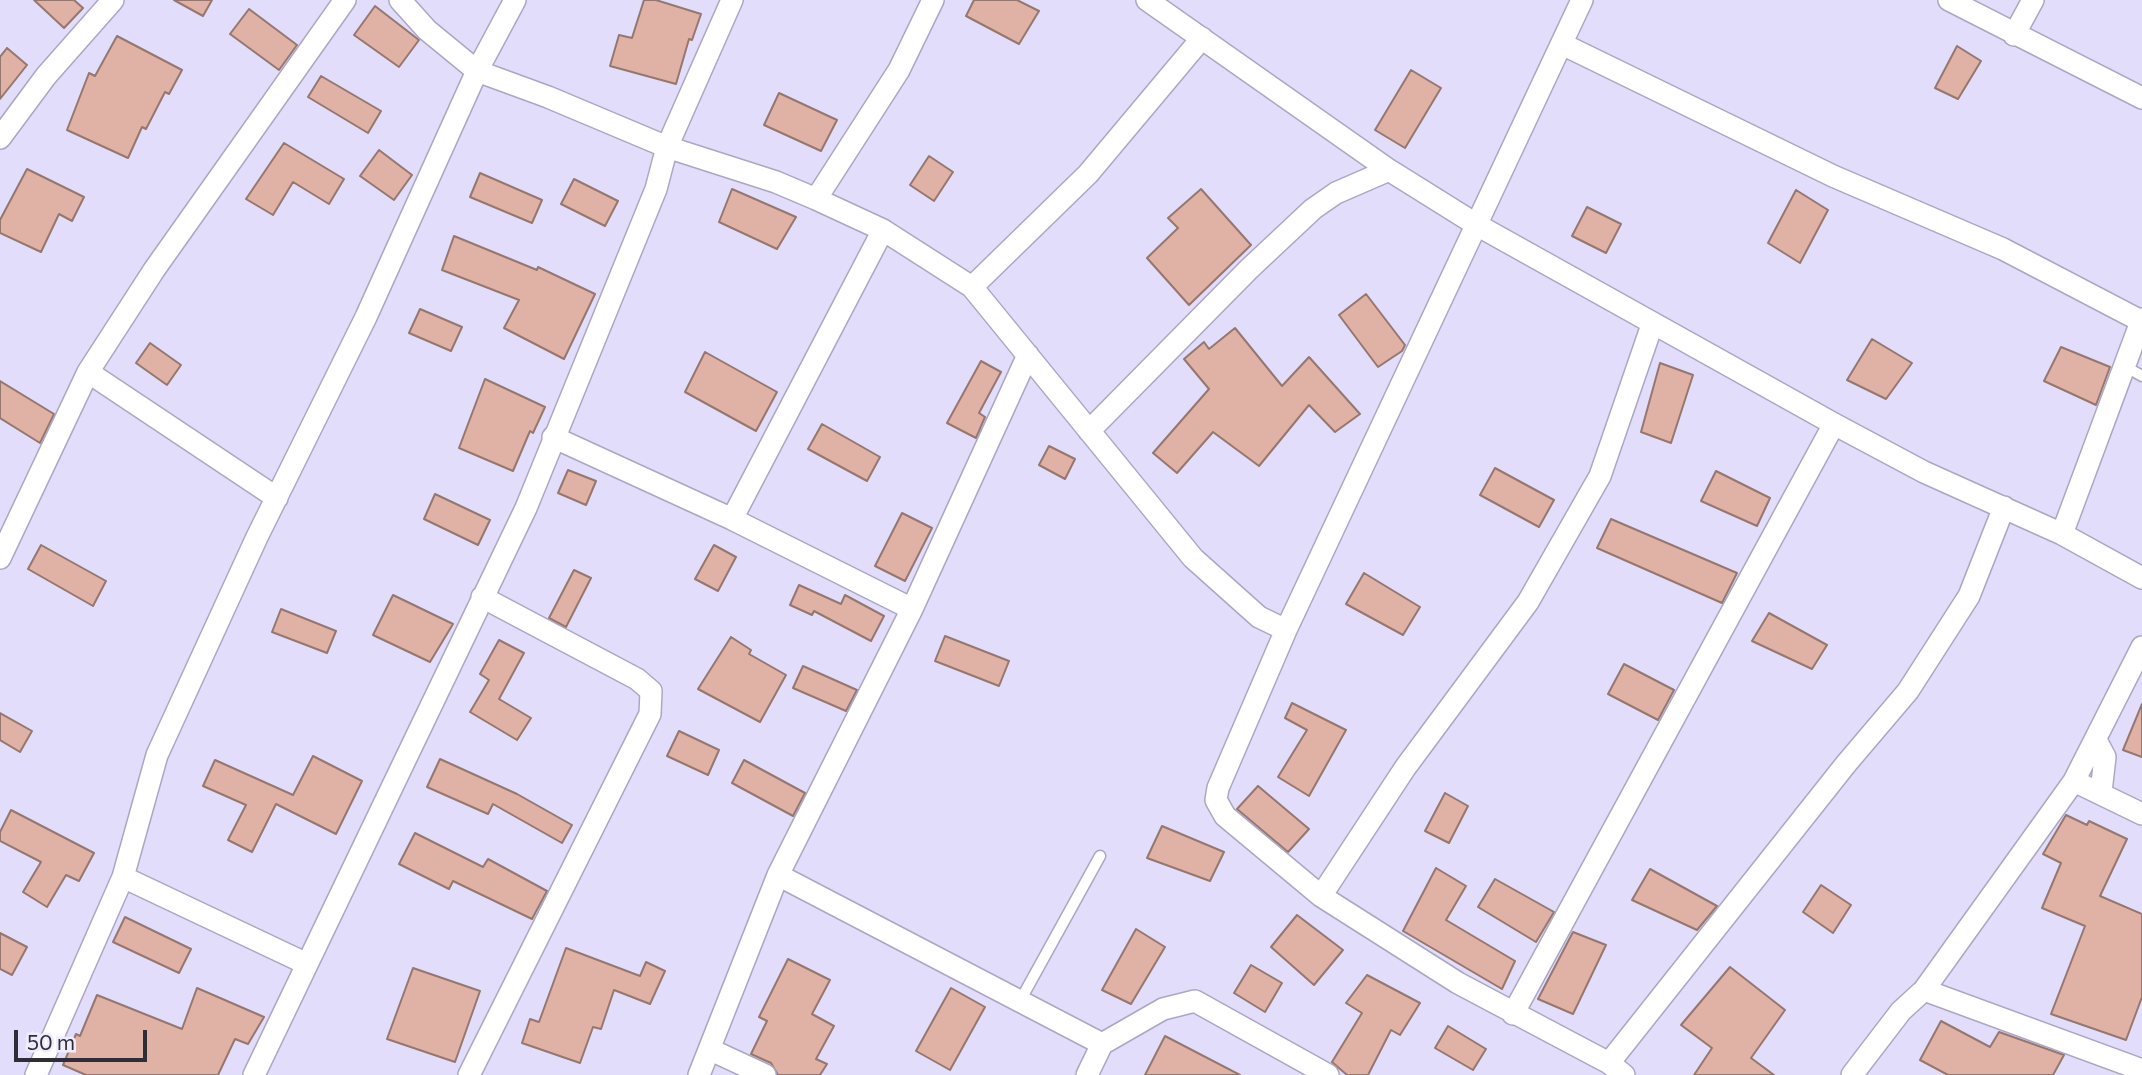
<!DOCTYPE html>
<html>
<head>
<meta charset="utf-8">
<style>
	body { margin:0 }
	#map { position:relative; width:2142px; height:1075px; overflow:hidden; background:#e2ddfb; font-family:Commissioner,sans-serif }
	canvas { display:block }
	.scale { position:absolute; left:14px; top:1030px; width:133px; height:32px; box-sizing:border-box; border:4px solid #2f2d38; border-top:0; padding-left:9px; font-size:21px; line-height:24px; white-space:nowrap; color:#2f2d38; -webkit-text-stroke:5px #efecfe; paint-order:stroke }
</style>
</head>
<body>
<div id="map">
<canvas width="2142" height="1075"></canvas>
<div class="scale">50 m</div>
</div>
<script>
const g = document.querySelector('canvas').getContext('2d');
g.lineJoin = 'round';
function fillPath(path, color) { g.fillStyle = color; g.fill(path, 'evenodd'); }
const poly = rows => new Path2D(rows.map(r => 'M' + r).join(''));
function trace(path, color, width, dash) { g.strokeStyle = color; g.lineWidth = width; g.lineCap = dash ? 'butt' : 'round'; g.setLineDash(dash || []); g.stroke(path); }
const building = poly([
	[34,0,74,0,83,8,64,28,34,0],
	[174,0,212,0,203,16,174,0],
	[644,0,656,0,701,14,692,40,689,39,676,84,610,66,619,35,632,38,644,0],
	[974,0,1017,0,1039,11,1019,44,966,16,974,0],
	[375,6,419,40,399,67,354,35,375,6],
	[249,9,297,45,279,70,230,34,249,9],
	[117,36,182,70,169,94,165,92,146,129,142,127,128,158,67,130,89,73,95,76,117,36],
	[1957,46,1981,61,1958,99,1935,88,1957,46],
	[7,48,27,65,0,99,0,57,7,48],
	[1411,70,1441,88,1405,148,1375,130,1411,70],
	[321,76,381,111,368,133,308,97,321,76],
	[779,93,837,120,821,151,764,125,779,93],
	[284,143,344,179,329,204,293,182,273,215,246,199,284,143],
	[379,150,412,175,394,200,360,176,379,150],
	[929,156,953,172,934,201,910,185,929,156],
	[27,169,84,197,72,221,59,214,41,252,0,233,0,220,27,169],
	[480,173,542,200,532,223,470,197,480,173],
	[574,179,618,201,605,226,561,204,574,179],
	[732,189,796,217,777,249,719,222,732,189],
	[1201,189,1251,245,1189,305,1147,258,1178,228,1168,218,1201,189],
	[1796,190,1828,210,1800,263,1768,243,1796,190],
	[1587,207,1621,224,1606,253,1572,236,1587,207],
	[454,236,537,270,538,267,595,294,564,359,504,328,519,300,442,270,454,236],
	[1366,294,1405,345,1402,351,1378,367,1339,315,1366,294],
	[420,309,462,327,451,351,409,333,420,309],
	[1235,328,1282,386,1309,357,1360,414,1335,432,1309,405,1259,466,1213,432,1177,473,1153,453,1209,389,1184,359,1204,342,1209,349,1235,328],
	[1872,339,1912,363,1886,399,1847,380,1872,339],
	[150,343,181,365,167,385,136,363,150,343],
	[2061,347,2110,367,2096,405,2044,381,2061,347],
	[705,352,777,392,756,431,685,392,705,352],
	[981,361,1001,372,979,413,985,417,976,438,947,423,981,361],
	[1660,363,1693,375,1671,443,1641,432,1660,363],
	[485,379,545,407,533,433,530,431,513,471,459,448,485,379],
	[0,381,54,414,40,443,0,418,0,381],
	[822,424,880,457,867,481,808,449,822,424],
	[1049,446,1075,459,1065,479,1039,465,1049,446],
	[1495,468,1554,500,1539,527,1480,495,1495,468],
	[568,470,596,481,586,505,558,493,568,470],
	[1716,471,1770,498,1757,526,1701,501,1716,471],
	[435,494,490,520,478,545,424,519,435,494],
	[902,513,932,528,905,581,875,566,902,513],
	[1611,519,1737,573,1722,603,1597,548,1611,519],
	[41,545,106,581,93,606,28,569,41,545],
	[714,545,736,557,718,591,695,579,714,545],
	[574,570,591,578,566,627,549,618,574,570],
	[1364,573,1420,607,1403,635,1346,604,1364,573],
	[799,585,841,604,845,595,884,616,871,641,814,611,812,615,790,605,799,585],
	[393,595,453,624,430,662,373,635,393,595],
	[281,609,336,631,327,653,272,632,281,609],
	[1769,613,1827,645,1812,669,1752,641,1769,613],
	[945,636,1009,661,999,686,935,661,945,636],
	[731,637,751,650,749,654,786,675,760,722,698,689,731,637],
	[499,640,524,653,499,699,531,718,517,740,470,712,489,680,480,674,499,640],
	[1624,664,1674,690,1658,720,1608,694,1624,664],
	[803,666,857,690,846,711,793,688,803,666],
	[1292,703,1346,730,1309,796,1278,777,1307,730,1285,718,1292,703],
	[2142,704,2142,757,2123,750,2142,704],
	[0,713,32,731,20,752,0,740,0,713],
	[679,731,719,750,708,775,667,756,679,731],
	[313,756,362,781,336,834,276,804,252,852,228,840,246,805,203,786,215,760,293,795,313,756],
	[440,759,517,794,572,825,562,843,493,804,488,814,427,787,440,759],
	[744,760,805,793,793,816,732,783,744,760],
	[1258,786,1309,829,1288,852,1237,809,1258,786],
	[1445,793,1468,806,1449,843,1425,831,1445,793],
	[11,810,94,853,79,881,66,875,47,907,23,892,41,862,0,841,0,832,11,810],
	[2066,815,2087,825,2089,821,2127,839,2100,896,2142,914,2142,997,2126,1040,2051,1014,2085,926,2042,908,2061,863,2043,854,2066,815],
	[1162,826,1224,852,1210,881,1147,858,1162,826],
	[415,833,483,867,488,859,547,891,532,919,453,881,449,889,399,864,415,833],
	[1436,868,1466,886,1446,920,1515,961,1502,989,1403,931,1436,868],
	[1650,869,1717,906,1697,930,1632,900,1650,869],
	[1495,879,1554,912,1536,942,1478,907,1495,879],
	[1821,885,1851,905,1833,933,1803,912,1821,885],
	[1297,915,1343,950,1314,985,1271,947,1297,915],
	[125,917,191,949,179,973,113,942,125,917],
	[1136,929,1165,947,1131,1004,1102,990,1136,929],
	[1573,932,1606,945,1573,1014,1538,999,1573,932],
	[0,933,27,947,12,975,0,969,0,933],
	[566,948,640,976,646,962,665,971,650,1004,614,990,601,1029,593,1027,580,1063,522,1043,530,1019,539,1022,566,948],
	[788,959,830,980,812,1014,834,1026,816,1059,827,1064,820,1075,778,1075,771,1063,751,1054,767,1021,759,1017,788,959],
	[1251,965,1282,983,1265,1012,1234,993,1251,965],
	[1730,967,1785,1010,1751,1058,1774,1075,1694,1075,1712,1048,1681,1025,1730,967],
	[413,968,480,991,455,1062,387,1039,413,968],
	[1367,975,1420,1003,1400,1035,1391,1030,1368,1075,1347,1075,1332,1062,1362,1013,1346,1003,1367,975],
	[197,988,264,1017,248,1044,235,1039,218,1075,86,1075,63,1065,76,1034,80,1036,97,995,182,1029,197,988],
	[951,988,985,1007,950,1070,916,1051,951,988],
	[1941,1021,1990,1047,1999,1032,2064,1055,2053,1075,1948,1075,1920,1060,1941,1021],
	[1448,1026,1486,1049,1473,1070,1435,1048,1448,1026],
	[1165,1036,1240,1075,1145,1075,1165,1036]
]);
const service = poly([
	[2124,366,2142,376],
	[1020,1001,1100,856]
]);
const minor = poly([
	[400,0,427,30,477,71,548,97,667,147,776,182,816,199,883,230,972,287,1193,558,1259,617,1286,630],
	[1147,0,1389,170,1477,225,1834,424,1924,472,2062,534,2142,578],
	[1582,0,1286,630,1218,788,1216,800,1225,816,1321,896,1458,983,1609,1063,1624,1075],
	[1949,0,2142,98],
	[2014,35,2033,0],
	[1562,44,1833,176,2003,249,2141,321],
	[0,138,46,76,113,0],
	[816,199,899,70,933,0],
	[972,287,1088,174,1202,38],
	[88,372,277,498],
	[1089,431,1249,269,1313,209,1336,193,1389,170],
	[553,437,732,519,912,609],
	[732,519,883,230],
	[2062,534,2142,319],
	[0,558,88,372,154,270,345,0],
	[2096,740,2105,757,2101,792],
	[2074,781,2142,814],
	[778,875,1102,1044],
	[123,877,307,964],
	[1321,896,1405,768,1528,602,1600,476,1652,325],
	[1924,990,2142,1070],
	[1513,1014,1834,424],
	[711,1050,765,1075],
	[1609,1063,1846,764,1908,691,1969,596,2004,507],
	[36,1075,123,877,157,755,257,537,366,317,477,71,515,0],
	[254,1075,526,508,656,189,667,147,732,0],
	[469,1075,650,714,651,691,637,679,482,597],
	[699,1075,778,875,912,609,1028,355],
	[1087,1075,1102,1044,1163,1009,1195,1001,1328,1075],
	[1852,1075,1901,1011,1924,990,2074,781,2142,647]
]);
fillPath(building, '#e0b2a5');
trace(building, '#95776f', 2);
trace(service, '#aba7c3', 13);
trace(minor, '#aba7c3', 24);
trace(service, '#fff', 10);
trace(minor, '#fff', 21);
</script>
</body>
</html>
